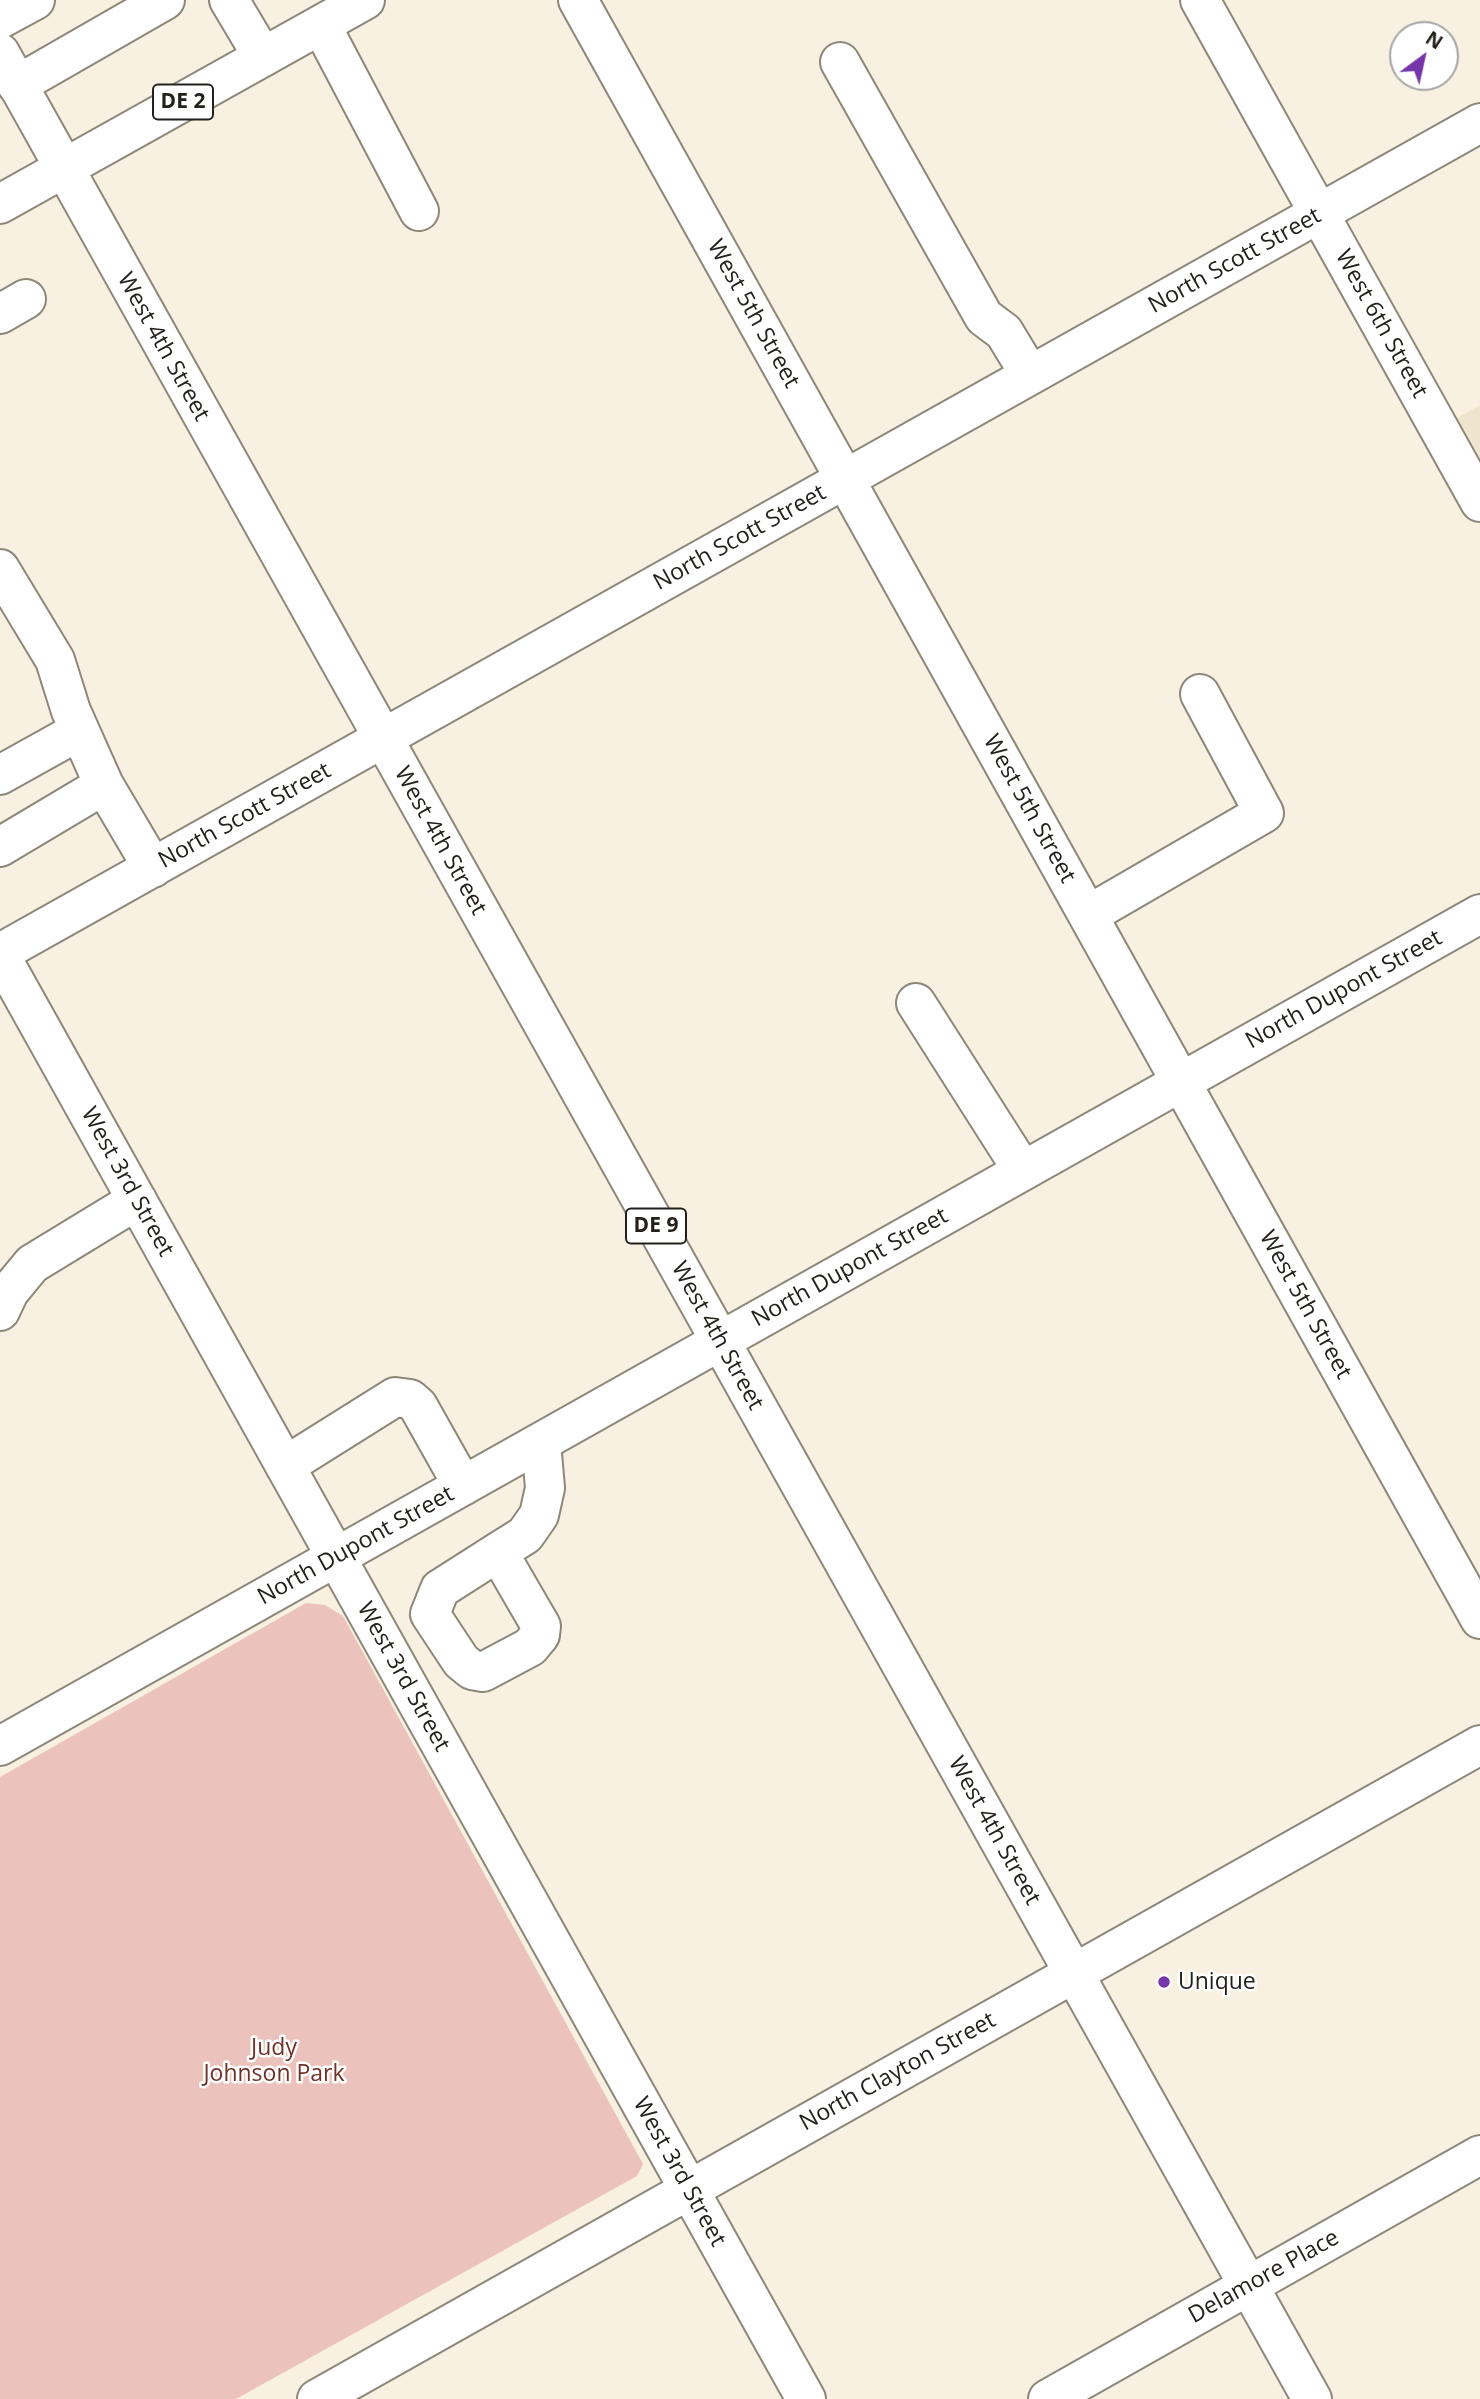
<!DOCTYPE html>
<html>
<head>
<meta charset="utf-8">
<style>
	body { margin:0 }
	#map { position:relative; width:1480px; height:2399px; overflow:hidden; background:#f8f1e2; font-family:"Open Sans",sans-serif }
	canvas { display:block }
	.north { position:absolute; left:1389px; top:21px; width:70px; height:70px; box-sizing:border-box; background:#fff; border:2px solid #a7a6a4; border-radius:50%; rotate:33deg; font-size:19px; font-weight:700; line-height:28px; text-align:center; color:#24211c }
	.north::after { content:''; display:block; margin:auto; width:24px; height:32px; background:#7636aa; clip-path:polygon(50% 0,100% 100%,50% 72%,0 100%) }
</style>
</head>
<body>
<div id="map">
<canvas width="1480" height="2399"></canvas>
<div class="north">N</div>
</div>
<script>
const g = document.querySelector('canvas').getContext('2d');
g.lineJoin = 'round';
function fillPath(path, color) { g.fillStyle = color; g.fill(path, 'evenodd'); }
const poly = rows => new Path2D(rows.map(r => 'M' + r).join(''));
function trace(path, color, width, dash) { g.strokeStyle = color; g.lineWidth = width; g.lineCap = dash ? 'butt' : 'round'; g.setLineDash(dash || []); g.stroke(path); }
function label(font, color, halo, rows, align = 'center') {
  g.font = font + ' "Open Sans",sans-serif'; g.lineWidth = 5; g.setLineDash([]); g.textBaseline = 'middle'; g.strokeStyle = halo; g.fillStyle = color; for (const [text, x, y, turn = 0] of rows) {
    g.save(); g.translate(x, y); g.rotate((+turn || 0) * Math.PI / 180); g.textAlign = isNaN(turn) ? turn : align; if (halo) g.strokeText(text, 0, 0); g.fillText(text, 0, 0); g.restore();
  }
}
const built = poly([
	[1480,405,1480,464,1455,419]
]);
const green = poly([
	[306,1603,325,1605,343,1616,643,2164,637,2176,236,2399,0,2399,0,1777]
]);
const minor = poly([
	[229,0,263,57],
	[578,0,1480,1619],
	[1200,0,1480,502],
	[0,19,35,0],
	[321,25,419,211],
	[840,62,984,317,1004,332,1030,375],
	[17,85,165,0],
	[0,314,26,299],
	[0,569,55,660,71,711,104,785,153,868],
	[0,775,79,731],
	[0,847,104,785],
	[1088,915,1264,813,1200,694],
	[0,953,1480,123],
	[0,955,806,2399],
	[916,1003,1023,1171],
	[0,1311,9,1292,32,1264,137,1200],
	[285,1466,395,1397,410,1399,418,1406,463,1486],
	[498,1552,541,1626,540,1635,530,1647,483,1672,472,1670,461,1661,430,1614,440,1589,498,1552,525,1535,539,1515,545,1488,541,1442],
	[0,1746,1480,914],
	[317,2399,1480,1745],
	[1048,2399,1480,2155]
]);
const major = poly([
	[0,53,1312,2399],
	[0,204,365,0]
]);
const markers = [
	[1164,1982,7,"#7636aa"]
];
const shields = [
	[183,102,60],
	[656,1226,60]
];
const shieldNames = [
	["DE 2",183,102],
	["DE 9",656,1226]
];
const streetNames = [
	["North Scott Street",1235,261,-29],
	["West 5th Street",753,314,61],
	["West 6th Street",1381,324,61],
	["West 4th Street",163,347,61],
	["North Scott Street",740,538,-29],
	["West 5th Street",1029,809,61],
	["North Scott Street",245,816,-29],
	["West 4th Street",440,841,61],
	["North Dupont Street",1344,990,-29],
	["West 3rd Street",127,1182,61],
	["North Dupont Street",850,1268,-29],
	["West 5th Street",1305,1305,61],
	["West 4th Street",717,1336,61],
	["North Dupont Street",356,1546,-29],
	["West 3rd Street",403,1677,61],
	["West 4th Street",994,1831,61],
	["North Clayton Street",898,2072,-29],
	["West 3rd Street",679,2172,61],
	["Delamore Place",1264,2277,-29]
];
const poiNames = [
	["Unique",1178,1982]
];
const parkNames = [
	["Judy",274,2048],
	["Johnson Park",274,2074]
];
fillPath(built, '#efe5cf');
fillPath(green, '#ecc3bc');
trace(minor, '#8d8779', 42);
trace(major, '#8d8779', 42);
trace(minor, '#fff', 38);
trace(major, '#fff', 38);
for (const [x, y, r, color] of markers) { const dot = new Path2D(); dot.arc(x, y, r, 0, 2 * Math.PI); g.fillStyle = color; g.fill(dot); trace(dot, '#fff', 2.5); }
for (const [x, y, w] of shields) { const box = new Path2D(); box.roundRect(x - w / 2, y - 17.5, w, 35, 5); g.fillStyle = '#fff'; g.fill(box); trace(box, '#24211c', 2); }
label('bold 21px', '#24211c', null, shieldNames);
label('23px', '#24211c', '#fff', streetNames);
label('23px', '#24211c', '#fff', poiNames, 'left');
label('23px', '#6f3229', '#fff', parkNames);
</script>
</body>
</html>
